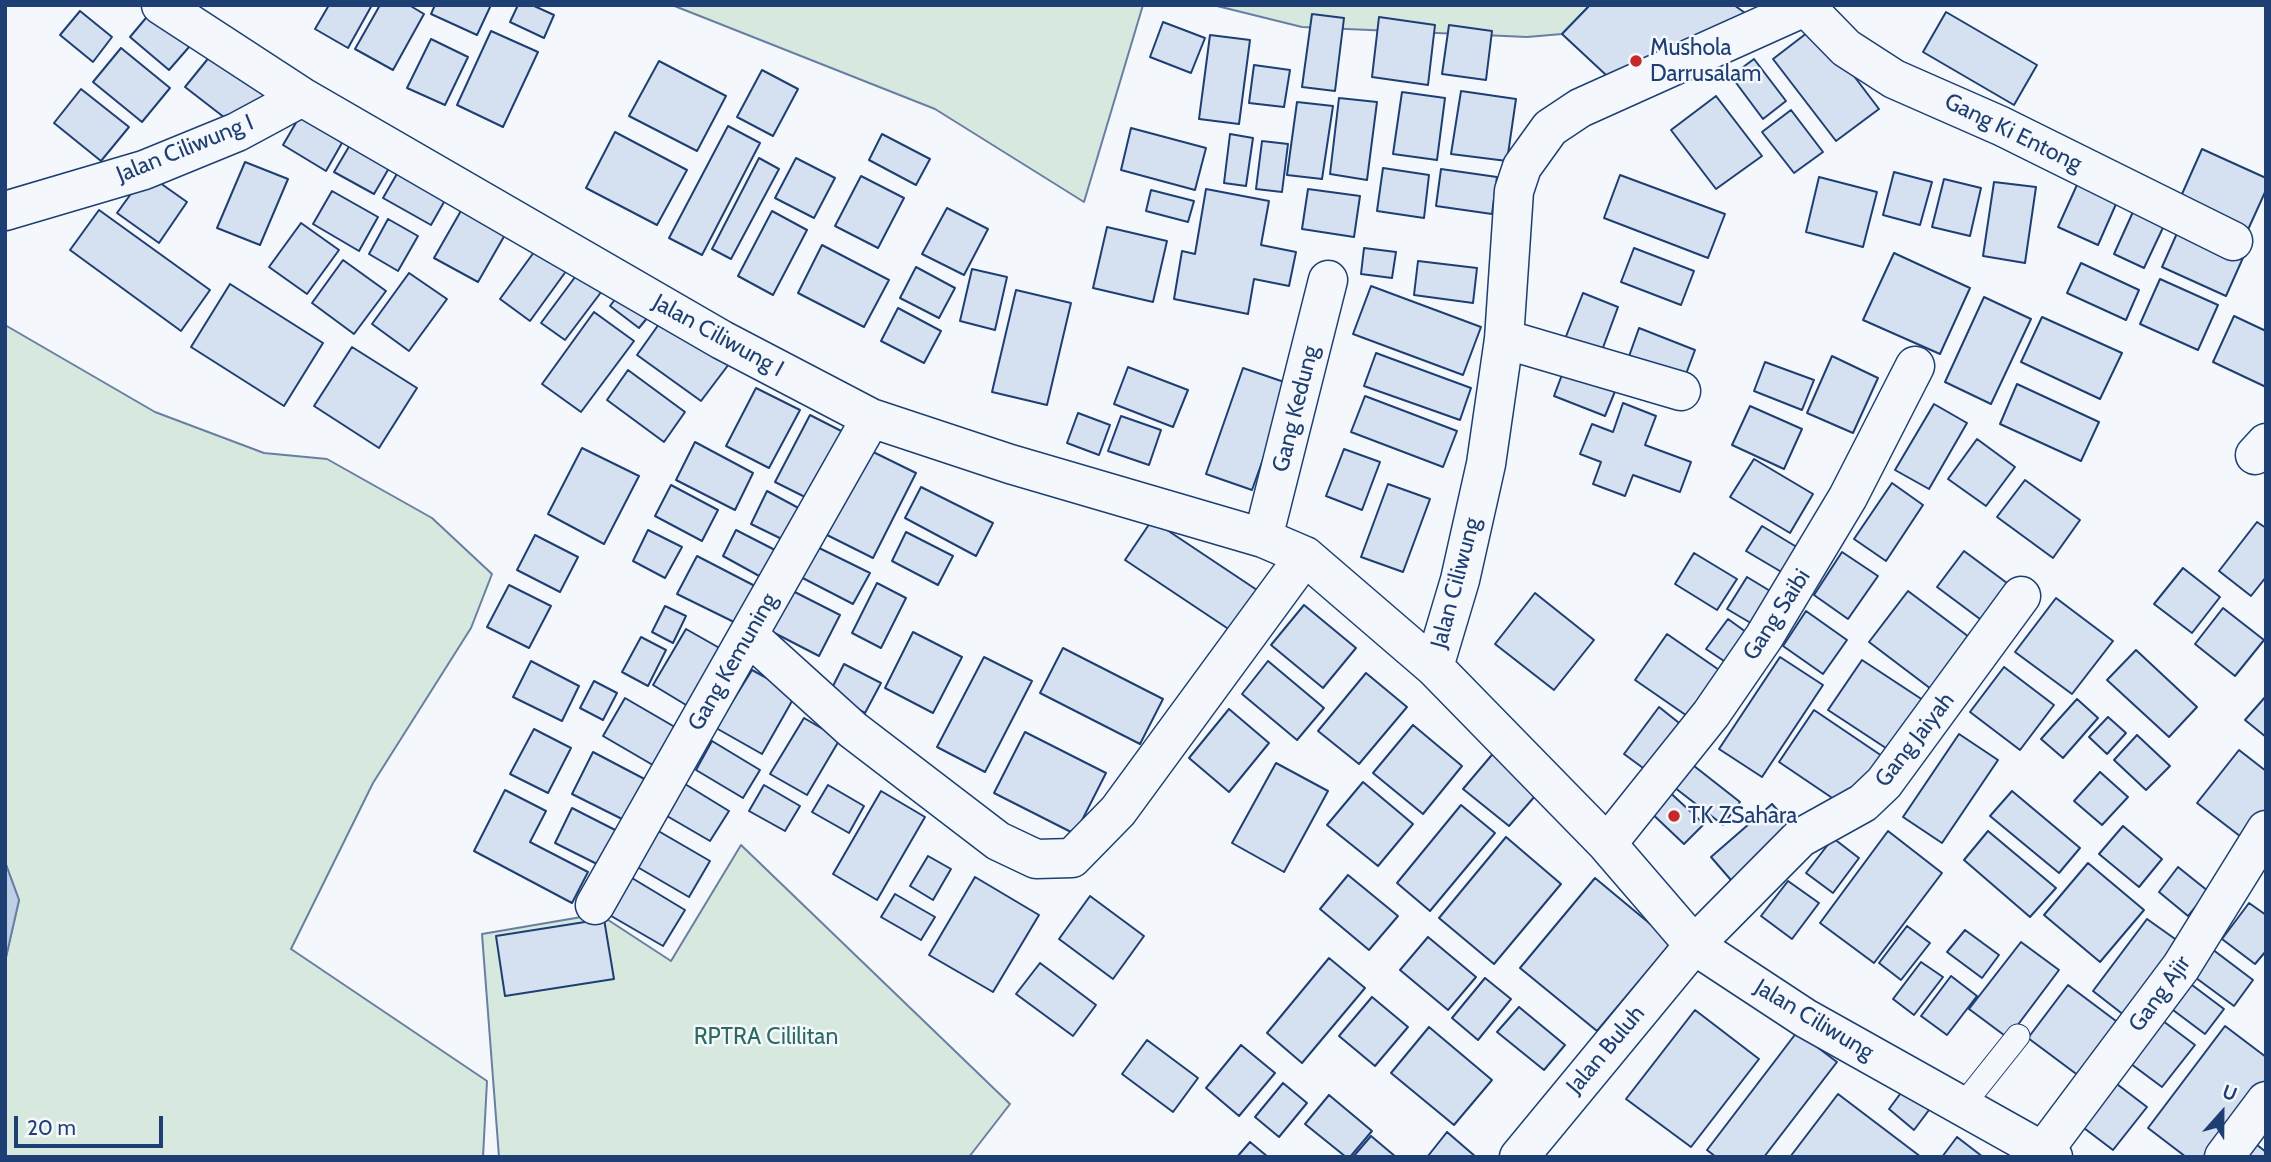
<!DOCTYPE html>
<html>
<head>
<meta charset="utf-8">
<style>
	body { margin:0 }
	#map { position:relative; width:2271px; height:1162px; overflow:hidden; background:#f4f7fb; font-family:Cabin,sans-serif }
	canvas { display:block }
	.frame { position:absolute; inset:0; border:7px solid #1d3f73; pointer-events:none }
	.north { position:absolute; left:2187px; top:1078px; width:70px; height:70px; -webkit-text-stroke:5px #f4f7fb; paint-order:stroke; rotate:21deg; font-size:19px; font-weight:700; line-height:28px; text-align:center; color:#1d3f73 }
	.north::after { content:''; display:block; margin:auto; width:24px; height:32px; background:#1d3f73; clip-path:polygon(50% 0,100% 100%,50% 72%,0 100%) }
	.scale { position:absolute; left:14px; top:1116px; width:149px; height:32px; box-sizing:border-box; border:4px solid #1d3f73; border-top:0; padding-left:9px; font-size:21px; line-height:24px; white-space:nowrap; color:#1d3f73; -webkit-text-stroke:5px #f4f7fb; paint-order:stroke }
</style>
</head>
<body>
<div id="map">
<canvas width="2271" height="1162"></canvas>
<div class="frame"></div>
<div class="north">U</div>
<div class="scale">20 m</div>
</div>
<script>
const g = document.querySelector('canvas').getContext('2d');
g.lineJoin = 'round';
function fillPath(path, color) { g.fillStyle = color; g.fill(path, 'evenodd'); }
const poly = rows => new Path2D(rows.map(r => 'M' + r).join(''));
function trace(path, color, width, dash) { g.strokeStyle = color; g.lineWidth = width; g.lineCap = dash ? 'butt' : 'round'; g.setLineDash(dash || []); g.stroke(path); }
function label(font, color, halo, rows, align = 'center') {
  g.font = font + ' Cabin,sans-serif'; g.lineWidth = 5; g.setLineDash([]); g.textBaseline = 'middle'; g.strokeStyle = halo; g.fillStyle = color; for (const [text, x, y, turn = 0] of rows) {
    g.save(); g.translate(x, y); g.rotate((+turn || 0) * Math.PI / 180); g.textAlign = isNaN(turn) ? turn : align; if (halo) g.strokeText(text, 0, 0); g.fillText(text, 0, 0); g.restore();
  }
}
const green = poly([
	[672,5,1143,5,1084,202,935,109,672,5],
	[1213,5,1590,5,1562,34,1527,37,1302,27,1213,5],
	[5,325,155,412,264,453,327,459,432,518,492,574,471,628,373,783,291,949,487,1081,483,1157,5,1157,5,960,19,900,5,862,5,325],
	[741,845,1010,1104,969,1157,499,1157,482,934,599,914,671,961,741,845]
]);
const water = poly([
	[5,862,19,900,5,962,5,862]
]);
const building = poly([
	[329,5,372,5,348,48,315,29,329,5],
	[380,5,409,5,424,14,393,70,355,49,380,5],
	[435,5,491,5,477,35,431,14,435,5],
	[518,5,532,5,554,15,544,38,510,22,518,5],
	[1590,5,1734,5,1763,26,1620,88,1562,34,1590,5],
	[156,6,196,39,169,70,130,37,156,6],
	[80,11,112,37,93,62,60,35,80,11],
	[1946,12,2037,65,2014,105,1923,52,1946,12],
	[1312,14,1344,18,1335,91,1302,87,1312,14],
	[1379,17,1435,25,1428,85,1372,77,1379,17],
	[1163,22,1205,38,1191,73,1150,57,1163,22],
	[1449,25,1492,31,1486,80,1442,74,1449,25],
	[1816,26,1879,109,1836,141,1773,59,1816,26],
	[491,31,538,52,503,127,457,105,491,31],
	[1210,35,1250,40,1239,124,1199,119,1210,35],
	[431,39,468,57,445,105,407,88,431,39],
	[121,48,170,88,142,122,93,82,121,48],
	[215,50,269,90,238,128,185,87,215,50],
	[1754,59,1786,101,1763,119,1731,76,1754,59],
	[659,61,726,96,697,151,629,116,659,61],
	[1254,65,1290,70,1284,107,1249,103,1254,65],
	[762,70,798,89,773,136,737,117,762,70],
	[81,89,129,127,101,161,54,123,81,89],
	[1461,91,1516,99,1507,161,1451,154,1461,91],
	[1402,92,1445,98,1437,160,1393,154,1402,92],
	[1716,96,1762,156,1716,189,1671,130,1716,96],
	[1339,98,1377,102,1367,180,1330,174,1339,98],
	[308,102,351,127,326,171,283,145,308,102],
	[1297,102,1333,106,1322,179,1287,175,1297,102],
	[1791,110,1823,152,1794,173,1762,132,1791,110],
	[728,126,760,143,702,255,669,238,728,126],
	[1131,128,1206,148,1195,190,1121,170,1131,128],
	[615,132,687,170,657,225,586,188,615,132],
	[357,133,396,156,374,194,334,172,357,133],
	[882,134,930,159,916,185,869,160,882,134],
	[1230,134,1253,138,1246,186,1224,183,1230,134],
	[1262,141,1288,144,1282,192,1256,189,1262,141],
	[2202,149,2266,178,2266,190,2246,234,2178,203,2202,149],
	[759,158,779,169,731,259,712,249,759,158],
	[796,158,835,178,814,218,775,198,796,158],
	[405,160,452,188,431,225,383,198,405,160],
	[245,162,288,179,260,245,217,228,245,162],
	[1383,168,1429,175,1424,218,1377,211,1383,168],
	[1441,169,1497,177,1492,214,1436,206,1441,169],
	[1894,172,1932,182,1920,225,1883,215,1894,172],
	[146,173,187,202,159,243,117,213,146,173],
	[1620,175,1725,214,1708,258,1604,218,1620,175],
	[861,176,904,198,878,248,835,226,861,176],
	[2081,176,2120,195,2098,245,2058,227,2081,176],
	[1819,177,1877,192,1863,247,1806,232,1819,177],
	[1944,179,1981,188,1970,236,1932,227,1944,179],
	[1994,182,2036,187,2025,263,1983,256,1994,182],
	[1206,189,1269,201,1261,245,1296,252,1289,286,1254,279,1248,314,1174,299,1182,251,1195,254,1206,189],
	[1308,189,1360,196,1354,237,1302,229,1308,189],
	[1151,190,1194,201,1188,222,1146,211,1151,190],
	[332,191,378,217,359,251,313,224,332,191],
	[466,202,510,226,478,282,434,258,466,202],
	[2137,203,2168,217,2144,268,2114,254,2137,203],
	[947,208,988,229,964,275,922,254,947,208],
	[99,210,210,290,181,331,70,250,99,210],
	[772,211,807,230,773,295,738,276,772,211],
	[388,219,418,236,398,271,369,254,388,219],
	[2182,222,2246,251,2226,296,2162,267,2182,222],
	[301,223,339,250,307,294,269,267,301,223],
	[1107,227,1167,241,1153,302,1093,288,1107,227],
	[542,241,572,263,530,321,500,299,542,241],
	[822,245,889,280,864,327,798,293,822,245],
	[1364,248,1396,252,1392,278,1361,274,1364,248],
	[1634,248,1694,271,1681,305,1621,282,1634,248],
	[1894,253,1970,288,1940,354,1863,320,1894,253],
	[343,260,386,291,354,334,312,303,343,260],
	[1418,261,1477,268,1473,303,1414,295,1418,261],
	[2081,263,2139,290,2126,320,2067,293,2081,263],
	[916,267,955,288,939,318,900,298,916,267],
	[581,269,605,287,565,340,541,323,581,269],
	[972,269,1007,277,995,330,960,321,972,269],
	[409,273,447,299,409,351,372,324,409,273],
	[2160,279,2218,305,2198,350,2140,324,2160,279],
	[230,284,323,343,284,406,191,347,230,284],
	[1371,286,1481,327,1463,375,1353,334,1371,286],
	[622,290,652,312,639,328,610,306,622,290],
	[1016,290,1071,303,1047,405,992,392,1016,290],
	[1583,293,1618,307,1601,353,1565,339,1583,293],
	[1984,297,2031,319,1991,404,1945,382,1984,297],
	[898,308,941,331,924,363,881,341,898,308],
	[594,312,634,341,581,412,542,384,594,312],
	[2234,316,2266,331,2266,387,2213,362,2234,316],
	[664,317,729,364,701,401,637,355,664,317],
	[2042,317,2122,353,2100,399,2021,362,2042,317],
	[1639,328,1695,350,1683,382,1627,362,1639,328],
	[352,347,417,388,379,448,314,406,352,347],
	[1376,353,1471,388,1460,420,1364,386,1376,353],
	[1832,356,1878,378,1853,433,1807,413,1832,356],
	[1765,362,1814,380,1802,410,1754,391,1765,362],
	[1566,364,1618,384,1605,416,1554,396,1566,364],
	[1128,367,1188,390,1173,427,1114,404,1128,367],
	[1243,368,1290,384,1252,490,1206,474,1243,368],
	[628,370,685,412,664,442,607,400,628,370],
	[2017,384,2099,422,2081,461,2000,424,2017,384],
	[756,388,800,410,769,468,726,446,756,388],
	[1365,396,1457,431,1443,467,1351,432,1365,396],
	[1623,403,1656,416,1645,445,1691,462,1680,492,1633,475,1625,496,1593,484,1601,462,1580,454,1592,424,1613,432,1623,403],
	[1934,404,1967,423,1929,489,1895,470,1934,404],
	[1750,406,1802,429,1784,469,1732,445,1750,406],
	[1078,413,1110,425,1099,455,1067,443,1078,413],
	[810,415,851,436,817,503,775,482,810,415],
	[1121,416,1161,430,1149,465,1108,451,1121,416],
	[1977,439,2015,467,1986,506,1948,479,1977,439],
	[695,442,753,473,735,510,676,480,695,442],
	[863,447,916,473,873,558,819,531,863,447],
	[582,448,639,476,604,544,548,514,582,448],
	[1344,449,1380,462,1362,510,1326,496,1344,449],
	[1754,459,1813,494,1790,533,1730,497,1754,459],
	[2025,480,2080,520,2053,558,1997,517,2025,480],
	[1892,483,1923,505,1886,561,1854,539,1892,483],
	[1388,484,1430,499,1403,572,1361,557,1388,484],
	[671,485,718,510,702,541,655,516,671,485],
	[921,487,993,523,976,556,905,518,921,487],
	[767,491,804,511,788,542,751,524,767,491],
	[1152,520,1257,590,1230,630,1125,560,1152,520],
	[2257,522,2266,528,2266,577,2251,596,2219,571,2257,522],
	[1762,526,1805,552,1790,577,1746,551,1762,526],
	[648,530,682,547,665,578,633,561,648,530],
	[736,530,775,550,761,577,723,556,736,530],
	[906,532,953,556,938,585,892,561,906,532],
	[535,535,578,557,560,592,517,570,535,535],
	[809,543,870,573,853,604,793,573,809,543],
	[1964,551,2011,586,1984,622,1937,587,1964,551],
	[1842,552,1878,576,1848,619,1814,595,1842,552],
	[1694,553,1737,579,1717,610,1675,584,1694,553],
	[697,556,755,586,736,623,677,594,697,556],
	[2183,568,2220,597,2192,633,2154,604,2183,568],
	[1747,577,1785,600,1766,632,1727,609,1747,577],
	[877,583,906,598,881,648,852,633,877,583],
	[779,584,840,615,819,656,759,625,779,584],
	[509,585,551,606,529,648,487,627,509,585],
	[1908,591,1977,643,1939,695,1869,642,1908,591],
	[1535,593,1594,640,1554,690,1495,644,1535,593],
	[2056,598,2113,641,2072,694,2015,652,2056,598],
	[1304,605,1356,648,1323,688,1271,645,1304,605],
	[665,606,686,616,673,643,652,632,665,606],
	[2223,608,2264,640,2235,676,2195,644,2223,608],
	[1806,611,1847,640,1823,674,1783,646,1806,611],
	[1728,619,1757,640,1736,669,1706,649,1728,619],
	[686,629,730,654,696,711,653,685,686,629],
	[913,632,962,657,933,713,885,688,913,632],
	[1667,634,1725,674,1693,720,1635,680,1667,634],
	[641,637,666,650,648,686,622,672,641,637],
	[1063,648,1163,699,1140,744,1040,693,1063,648],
	[2136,650,2197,707,2169,737,2107,680,2136,650],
	[984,657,1032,681,985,772,937,747,984,657],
	[1780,657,1823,685,1762,777,1719,749,1780,657],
	[1862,660,1929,704,1895,754,1828,710,1862,660],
	[531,661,579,686,562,721,513,697,531,661],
	[1268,661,1324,708,1297,740,1242,694,1268,661],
	[844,664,881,683,865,713,829,694,844,664],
	[2004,667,2054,705,2020,750,1970,712,2004,667],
	[752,670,796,694,762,754,716,728,752,670],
	[1366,673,1407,707,1359,764,1318,731,1366,673],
	[594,681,617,693,603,720,580,708,594,681],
	[2266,696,2266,737,2245,720,2266,696],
	[625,698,680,730,658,768,603,736,625,698],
	[2077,699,2098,718,2063,758,2041,739,2077,699],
	[1659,707,1688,730,1654,776,1624,754,1659,707],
	[1229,709,1269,743,1229,792,1189,758,1229,709],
	[1814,710,1885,758,1850,810,1779,762,1814,710],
	[2108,717,2126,733,2107,754,2089,737,2108,717],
	[804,718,840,739,807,795,770,774,804,718],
	[1413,725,1462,766,1423,814,1373,773,1413,725],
	[534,729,571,748,548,793,510,774,534,729],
	[1025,732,1106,773,1075,834,994,793,1025,732],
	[1959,734,1998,760,1942,843,1903,817,1959,734],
	[2137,735,2170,766,2146,790,2114,760,2137,735],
	[712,741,760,770,743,798,696,770,712,741],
	[1496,750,1542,788,1509,826,1463,789,1496,750],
	[2239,750,2266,771,2266,813,2245,840,2197,803,2239,750],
	[593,752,654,784,634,825,572,794,593,752],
	[1689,762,1740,802,1723,825,1670,784,1689,762],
	[1276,763,1328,791,1284,872,1232,843,1276,763],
	[2100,772,2128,797,2102,825,2074,801,2100,772],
	[1363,782,1413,824,1378,866,1327,825,1363,782],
	[685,784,729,811,710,841,667,816,685,784],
	[764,785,800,806,785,831,749,811,764,785],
	[828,785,864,806,849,833,812,812,828,785],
	[1664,787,1704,824,1684,844,1645,807,1664,787],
	[505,790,546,811,530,842,588,872,572,903,474,851,505,790],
	[881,791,925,817,877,900,833,874,881,791],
	[2012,791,2080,848,2059,873,1990,816,2012,791],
	[1772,804,1799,834,1737,887,1711,857,1772,804],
	[1461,805,1495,833,1430,911,1397,883,1461,805],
	[572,808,625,835,607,869,555,843,572,808],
	[648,825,710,861,689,897,627,861,648,825],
	[2123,826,2162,859,2139,887,2099,854,2123,826],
	[1888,831,1942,873,1874,963,1820,923,1888,831],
	[1988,831,2056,888,2030,917,1964,860,1988,831],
	[1506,837,1561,884,1494,964,1439,918,1506,837],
	[1833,838,1859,858,1833,893,1806,873,1833,838],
	[928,856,951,869,933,900,910,886,928,856],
	[2088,863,2144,910,2100,962,2044,915,2088,863],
	[2178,867,2208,891,2188,916,2159,892,2178,867],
	[627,875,685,910,663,946,606,913,627,875],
	[1348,875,1398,916,1369,950,1320,909,1348,875],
	[975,877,1039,915,993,992,929,955,975,877],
	[1595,878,1672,942,1597,1031,1520,968,1595,878],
	[1788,881,1819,903,1792,939,1761,916,1788,881],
	[895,894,935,917,921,940,881,917,895,894],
	[1090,896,1144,936,1113,979,1059,939,1090,896],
	[2249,903,2266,915,2266,951,2255,964,2222,939,2249,903],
	[604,919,614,979,505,996,496,936,604,919],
	[2147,919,2185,946,2129,1019,2093,991,2147,919],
	[1907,926,1930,943,1901,980,1879,963,1907,926],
	[1965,930,1999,955,1982,978,1947,952,1965,930],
	[1428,937,1476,977,1448,1010,1400,970,1428,937],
	[2021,942,2059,970,2008,1038,1969,1009,2021,942],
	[2212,949,2253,980,2234,1006,2192,975,2212,949],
	[1329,958,1365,988,1302,1063,1267,1033,1329,958],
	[1921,962,1943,977,1914,1015,1893,999,1921,962],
	[1040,963,1096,1005,1073,1036,1016,994,1040,963],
	[1951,976,1977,996,1947,1035,1921,1016,1951,976],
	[1485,978,1511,999,1478,1040,1452,1018,1485,978],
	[2188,982,2224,1009,2205,1034,2169,1007,2188,982],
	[2068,985,2120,1024,2079,1076,2028,1038,2068,985],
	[1372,997,1408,1027,1375,1066,1339,1036,1372,997],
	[1519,1007,1565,1045,1544,1070,1497,1032,1519,1007],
	[1695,1010,1759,1059,1691,1147,1626,1099,1695,1010],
	[2159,1018,2195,1045,2162,1087,2127,1061,2159,1018],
	[2225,1026,2266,1057,2266,1086,2212,1157,2186,1157,2148,1128,2225,1026],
	[1429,1027,1492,1080,1454,1125,1391,1073,1429,1027],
	[1797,1032,1837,1062,1764,1157,1716,1157,1707,1150,1797,1032],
	[1147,1040,1198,1078,1173,1112,1122,1074,1147,1040],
	[1241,1045,1275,1073,1239,1116,1206,1088,1241,1045],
	[2109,1078,2147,1107,2113,1150,2076,1122,2109,1078],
	[1283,1083,1307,1103,1279,1137,1255,1117,1283,1083],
	[1906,1086,1932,1106,1914,1130,1889,1109,1906,1086],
	[1838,1094,1921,1157,1790,1157,1838,1094],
	[1329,1095,1372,1131,1350,1157,1346,1157,1305,1124,1329,1095],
	[1447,1132,1476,1157,1428,1156,1447,1132],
	[1371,1136,1396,1157,1353,1157,1371,1136],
	[1957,1137,1983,1157,1942,1157,1957,1137],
	[2247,1137,2266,1152,2266,1157,2233,1157,2247,1137],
	[1250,1142,1268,1157,1237,1157,1250,1142]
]);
const lane = poly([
	[1963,1105,2018,1036]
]);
const street = poly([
	[161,5,302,97,722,340,871,418,1010,464,1263,538,1305,556,1434,667],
	[1809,5,1580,108,1550,128,1522,167,1514,191,1504,339,1486,464,1460,580,1434,667,1607,844,1694,945,1805,1018,2053,1157],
	[1806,7,1846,48,1894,79,2001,126,2233,241],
	[5,211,144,170,237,132,302,97],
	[1504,339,1681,391],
	[2255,455,2266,443],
	[1263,538,1328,280],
	[748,635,853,730,998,841,1036,859,1072,858,1118,811,1305,556],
	[1607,844,1711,714,1764,637,1848,497,1915,366],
	[595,905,871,418],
	[2044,1150,2181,967,2266,830],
	[1519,1157,1694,945,1800,838,1863,803,1884,783,2021,596],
	[2224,1157,2266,1101]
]);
const markers = [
	[1636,61,7,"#c62828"],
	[1674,816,7,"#c62828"]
];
const poiNames = [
	["Mushola",1650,48],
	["Darrusalam",1650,74],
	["TK ZSahara",1688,816]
];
const streetNames = [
	["Gang Ki Entong",2013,133,26],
	["Jalan Ciliwung I",185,149,-22],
	["Jalan Ciliwung I",718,336,29],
	["Gang Kedung",1296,409,-76],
	["Jalan Ciliwung",1456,583,-75],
	["Gang Saibi",1777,615,-57],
	["Gang Kemuning",733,662,-60],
	["Gang Jaiyah",1915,740,-52],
	["Gang Ajir",2160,994,-54],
	["Jalan Ciliwung",1814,1020,31],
	["Jalan Buluh",1606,1050,-50]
];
const parkNames = [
	["RPTRA Cililitan",766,1037]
];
fillPath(green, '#d7e8df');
trace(green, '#687fa3', 2);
fillPath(water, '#bed0e5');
trace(water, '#687fa3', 2);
fillPath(building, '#d5e0f0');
trace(building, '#1d3f73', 2);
trace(lane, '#1d3f73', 25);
trace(street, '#1d3f73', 41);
trace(lane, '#f4f7fb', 23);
trace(street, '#f4f7fb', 38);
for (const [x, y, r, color] of markers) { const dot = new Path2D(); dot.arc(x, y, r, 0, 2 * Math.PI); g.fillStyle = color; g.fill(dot); trace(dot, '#f4f7fb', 2.5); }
label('23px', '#1d3f73', '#f4f7fb', poiNames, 'left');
label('23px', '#1d3f73', '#f4f7fb', streetNames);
label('23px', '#2c6c60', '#f4f7fb', parkNames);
</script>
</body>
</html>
